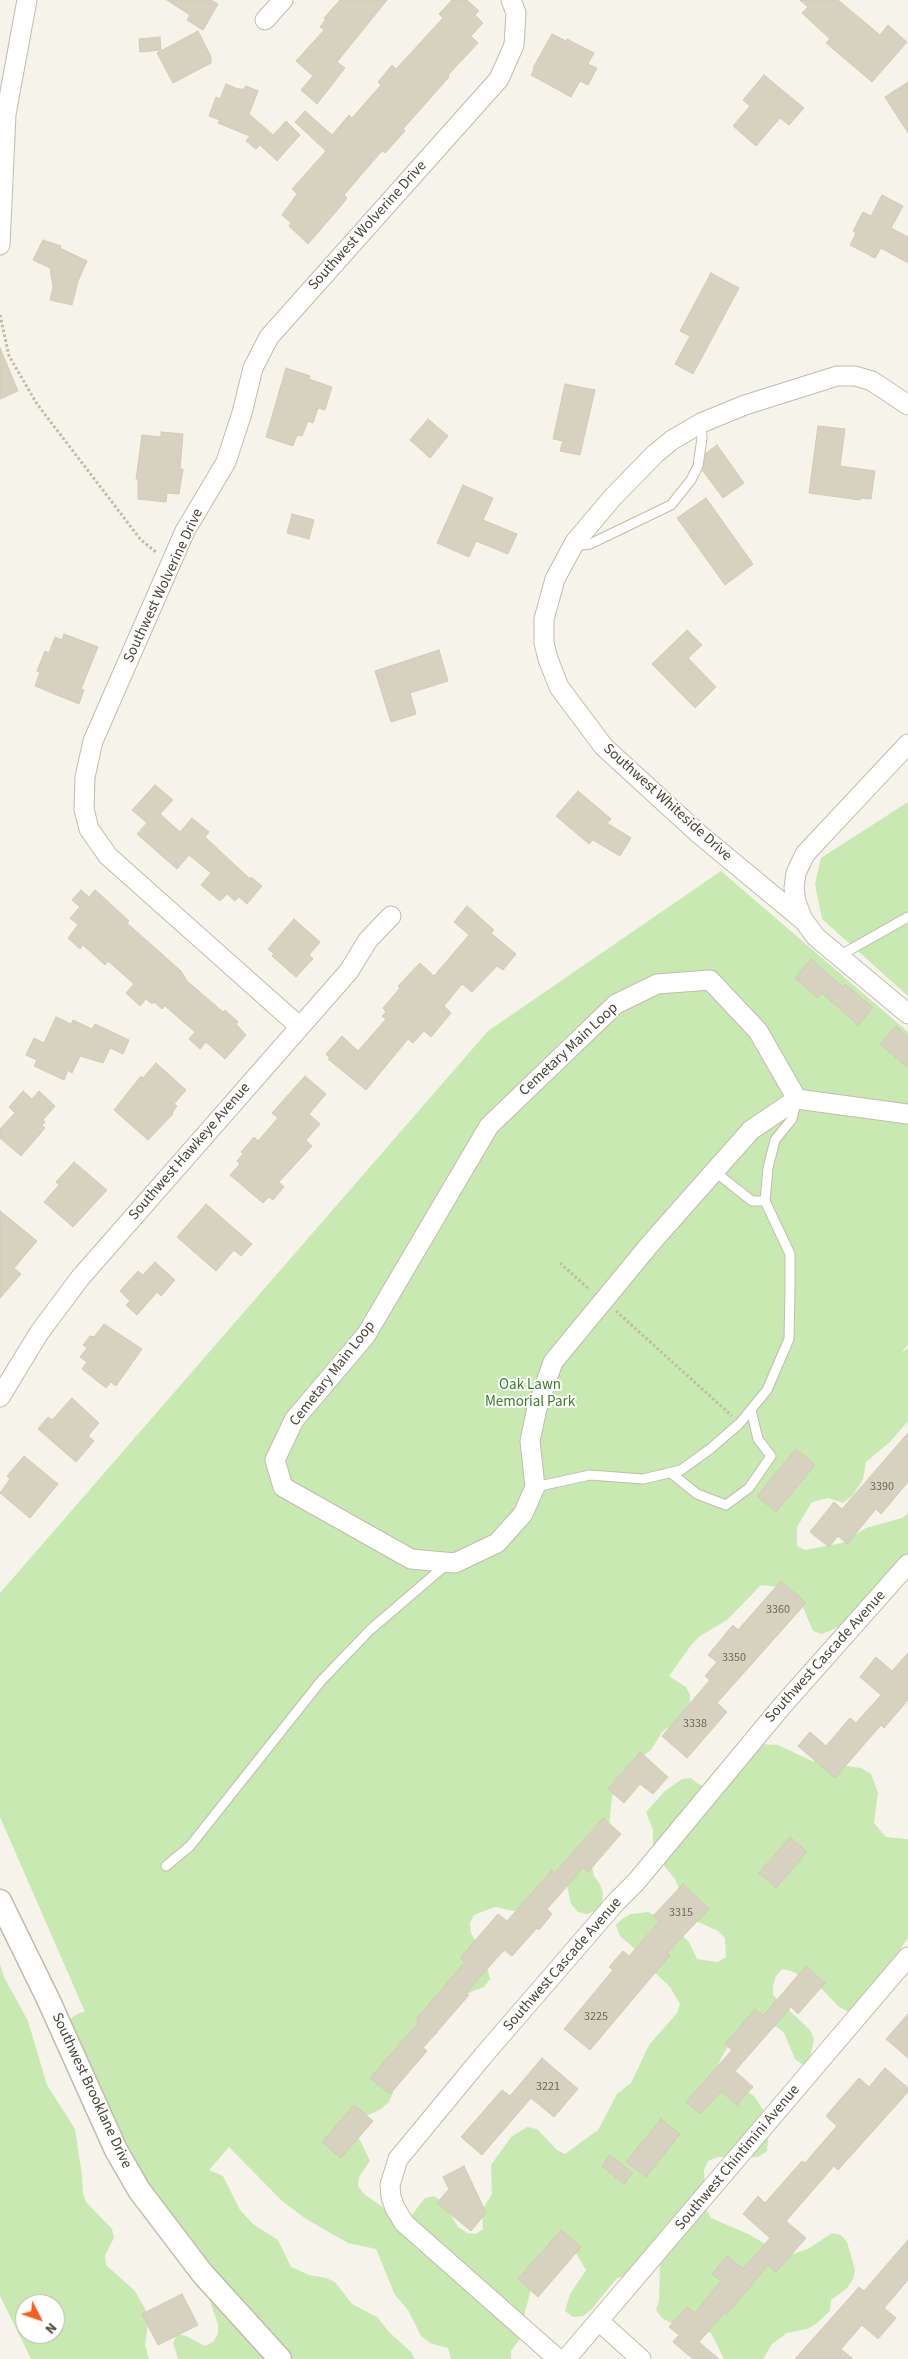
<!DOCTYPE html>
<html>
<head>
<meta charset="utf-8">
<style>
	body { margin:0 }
	#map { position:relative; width:908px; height:2359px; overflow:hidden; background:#f5f3ea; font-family:"Source Sans 3",sans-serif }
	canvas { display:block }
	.north { position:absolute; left:15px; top:2294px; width:50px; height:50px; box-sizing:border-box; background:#fff; border:1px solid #b6b5af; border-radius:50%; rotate:131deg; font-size:14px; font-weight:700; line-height:20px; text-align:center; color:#494538 }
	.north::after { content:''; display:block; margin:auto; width:18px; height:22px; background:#fb5e1b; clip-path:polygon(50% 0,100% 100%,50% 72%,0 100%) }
</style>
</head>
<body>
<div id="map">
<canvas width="908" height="2359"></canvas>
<div class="north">N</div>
</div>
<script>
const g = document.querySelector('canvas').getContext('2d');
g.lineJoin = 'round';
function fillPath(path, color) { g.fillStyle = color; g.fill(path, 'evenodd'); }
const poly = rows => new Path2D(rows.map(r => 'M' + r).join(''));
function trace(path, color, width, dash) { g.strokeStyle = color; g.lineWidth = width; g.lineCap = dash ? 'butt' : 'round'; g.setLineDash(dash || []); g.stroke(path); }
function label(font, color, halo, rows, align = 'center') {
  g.font = font + ' "Source Sans 3",sans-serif'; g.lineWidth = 4; g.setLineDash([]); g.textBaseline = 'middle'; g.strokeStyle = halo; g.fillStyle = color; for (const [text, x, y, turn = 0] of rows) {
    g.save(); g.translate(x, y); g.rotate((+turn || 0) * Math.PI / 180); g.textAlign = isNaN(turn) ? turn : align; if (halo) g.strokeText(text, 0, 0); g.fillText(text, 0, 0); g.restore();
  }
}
const green = poly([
	[908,802,908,996,822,919,815,884,821,858],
	[721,871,908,1032,908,1344,902,1353,908,1348,908,1421,890,1442,866,1462,863,1480,852,1496,843,1503,828,1498,812,1502,797,1527,797,1546,805,1550,842,1543,866,1528,902,1518,908,1513,908,1558,841,1626,822,1634,813,1631,802,1605,780,1587,761,1585,727,1620,700,1636,692,1644,669,1676,686,1687,690,1695,690,1705,686,1714,662,1732,651,1750,624,1770,618,1778,612,1797,609,1826,592,1866,594,1876,600,1884,603,1893,602,1903,596,1911,587,1914,578,1912,571,1904,567,1886,551,1879,524,1909,514,1911,495,1907,474,1915,470,1923,471,1933,485,1959,490,1979,484,1987,456,1998,449,2005,437,2034,399,2044,392,2062,391,2072,393,2093,389,2102,381,2109,364,2117,357,2134,370,2161,359,2177,358,2186,364,2194,398,2218,407,2221,425,2198,434,2196,443,2202,458,2227,467,2233,476,2234,483,2229,482,2210,492,2194,491,2165,511,2137,527,2127,537,2129,557,2150,565,2154,598,2130,617,2094,631,2083,649,2045,677,2013,680,2004,670,1987,648,1966,635,1949,620,1936,616,1925,622,1919,631,1914,648,1912,667,1922,689,1942,697,1959,718,1962,726,1957,725,1938,718,1931,698,1922,690,1915,675,1879,657,1857,653,1848,653,1830,646,1812,665,1791,682,1779,691,1778,698,1784,706,1787,760,1744,778,1745,812,1761,861,1768,871,1774,878,1793,874,1823,886,1837,908,1839,908,1938,902,1946,893,1974,858,2010,849,2012,839,2007,819,1986,791,1971,782,1969,776,1976,773,1986,773,1995,810,2030,814,2039,810,2058,803,2065,795,2059,784,2033,777,2027,745,2023,736,2032,718,2064,724,2077,754,2096,764,2111,769,2129,767,2151,758,2157,718,2157,708,2161,704,2169,706,2209,711,2218,748,2234,781,2253,790,2255,808,2249,832,2233,841,2235,847,2242,855,2270,853,2279,847,2288,831,2300,830,2311,816,2324,807,2329,787,2333,772,2344,763,2359,724,2359,711,2333,671,2323,662,2318,656,2310,659,2301,660,2264,651,2262,637,2274,617,2278,591,2310,583,2316,573,2317,565,2311,570,2294,586,2270,576,2253,533,2282,525,2312,524,2333,511,2351,511,2359,451,2359,448,2348,430,2343,421,2336,408,2310,395,2295,376,2249,348,2243,306,2219,282,2201,229,2147,209,2170,223,2176,240,2210,253,2224,278,2240,291,2267,309,2275,326,2278,335,2282,352,2304,377,2317,389,2332,411,2352,415,2359,178,2359,173,2343,177,2334,186,2336,205,2346,213,2342,218,2334,218,2325,209,2298,191,2271,147,2194,70,2029,70,2019,79,2013,85,2012,0,1817,0,1593,488,1031],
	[0,1964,4,1977,28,2021,47,2085,75,2129,82,2175,83,2193,86,2202,112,2229,114,2238,105,2255,106,2265,135,2291,149,2316,145,2345,149,2359,31,2359,0,2296],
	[25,2304,55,2304,55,2334,25,2334]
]);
const building = poly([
	[167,0,211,0,218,4,203,30,187,20,190,15,167,0],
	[340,0,387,0,337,62,345,68,317,104,301,90,313,76,296,61,324,30,320,27,326,19,324,18,340,0],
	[452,0,467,0,479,11,475,15,483,23,471,36,478,43,448,75,449,77,403,129,405,131,385,153,383,151,380,153,344,195,347,198,340,207,308,244,289,226,291,223,282,215,297,194,292,189,326,151,295,122,305,111,332,135,349,115,352,118,381,85,378,82,392,65,396,69,443,18,439,14,452,0],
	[800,0,838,0,880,35,888,25,907,42,872,82,826,43,830,39,802,13,808,7,800,0],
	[198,31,211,57,211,63,173,83,157,53,198,31],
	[552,34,566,41,567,39,594,53,588,64,597,68,588,85,580,81,571,97,531,75,534,69,533,68,552,34],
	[160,37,161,50,140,52,139,39,160,37],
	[764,75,804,108,789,125,780,118,756,146,733,126,750,106,743,100,764,75],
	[908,82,908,133,885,97,908,82],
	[226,84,238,89,244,89,246,86,258,91,249,114,273,135,286,121,300,135,277,161,260,145,256,149,246,141,250,136,218,123,220,120,209,116,216,97,220,99,226,84],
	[882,195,903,206,891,228,908,237,908,263,881,248,875,258,850,245,856,233,853,231,863,212,871,216,882,195],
	[43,240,61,246,60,248,87,261,78,281,72,305,50,300,53,287,50,268,33,260,43,240],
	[711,273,739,288,693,374,675,364,690,336,680,331,711,273],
	[0,348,18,391,0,399,0,348],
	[286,368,310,376,309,379,332,387,325,410,318,408,313,423,308,421,302,436,297,435,293,446,266,437,286,368],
	[565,384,595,390,580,455,560,451,563,441,553,439,565,384],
	[428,419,448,436,430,458,410,440,428,419],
	[818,426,845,429,840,466,875,471,871,499,861,498,860,500,809,493,818,426],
	[161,432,183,434,180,469,183,469,179,494,167,493,166,502,138,499,138,479,136,479,142,435,161,437,161,432],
	[717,445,744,483,723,498,703,471,706,453,717,445],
	[463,485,493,498,483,520,517,534,508,554,476,541,469,557,437,543,463,485],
	[706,498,753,564,725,585,677,518,706,498],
	[292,514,314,520,309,539,287,533,292,514],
	[687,630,702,645,688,658,716,687,695,708,652,664,687,630],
	[64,634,98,647,81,689,84,690,79,704,35,686,40,672,37,671,45,651,49,653,55,637,62,640,64,634],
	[439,650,448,681,410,693,416,714,391,722,375,671,439,650],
	[155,785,173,800,160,814,180,832,192,818,209,832,205,837,250,879,251,877,262,886,247,904,239,897,235,901,227,894,220,901,201,885,211,873,189,855,177,869,137,834,147,823,132,810,155,785],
	[578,791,611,819,607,823,631,838,620,856,593,840,589,844,556,816,578,791],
	[81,890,89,897,95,890,103,897,129,921,127,923,181,971,187,981,223,1012,225,1010,238,1022,236,1024,246,1035,225,1059,206,1042,200,1049,189,1039,195,1032,165,1006,162,1009,154,1002,152,1004,146,999,140,1006,126,993,134,984,108,961,105,965,83,945,80,949,68,938,78,925,70,918,80,907,72,900,81,890],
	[467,906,494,930,491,933,516,954,503,970,497,966,472,992,462,984,444,1006,451,1013,431,1037,424,1031,413,1043,408,1039,366,1090,328,1059,330,1058,326,1054,342,1036,358,1051,386,1019,382,1016,386,1012,383,1008,400,988,398,986,420,963,434,976,469,935,454,922,467,906],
	[294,919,320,942,309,955,313,959,296,977,272,956,274,954,268,949,294,919],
	[811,959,843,987,845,984,873,1008,858,1025,822,993,818,998,795,978,811,959],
	[56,1017,71,1024,73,1020,92,1029,95,1024,129,1040,123,1054,110,1048,103,1063,80,1056,72,1073,68,1070,64,1080,34,1066,37,1060,26,1055,34,1038,44,1043,56,1017],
	[896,1026,908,1037,908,1068,880,1044,896,1026],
	[156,1063,186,1090,174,1104,177,1106,172,1113,173,1114,148,1140,114,1110,141,1076,143,1078,156,1063],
	[305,1076,326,1094,309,1114,320,1124,306,1140,312,1146,279,1182,284,1187,273,1200,269,1197,263,1203,230,1175,240,1164,237,1161,243,1154,241,1152,254,1137,258,1141,278,1118,272,1113,305,1076],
	[23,1091,32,1099,39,1091,55,1106,43,1120,45,1122,42,1125,45,1128,21,1156,0,1138,0,1129,15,1113,9,1107,23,1091],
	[74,1162,107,1190,73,1227,44,1202,59,1185,56,1182,74,1162],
	[206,1204,252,1244,241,1256,234,1250,216,1271,177,1237,206,1204],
	[0,1211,37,1241,14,1268,21,1274,0,1298,0,1211],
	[155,1262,175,1280,161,1296,157,1292,137,1315,126,1305,130,1301,120,1291,138,1271,143,1275,155,1262],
	[104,1324,142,1349,116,1386,111,1382,106,1388,82,1369,87,1362,80,1357,87,1348,83,1345,90,1336,94,1337,104,1324],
	[72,1398,99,1423,88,1436,94,1441,76,1462,38,1429,48,1417,52,1420,72,1398],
	[908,1433,908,1482,881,1514,876,1509,847,1544,838,1536,829,1547,810,1532,834,1502,842,1509,908,1433],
	[796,1449,815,1465,776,1512,757,1496,796,1449],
	[24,1456,58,1484,30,1518,0,1493,10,1479,7,1476,24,1456],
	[781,1581,806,1603,717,1703,727,1712,687,1758,662,1736,710,1680,705,1676,717,1662,708,1655,733,1625,738,1630,781,1581],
	[908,1653,908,1700,884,1728,881,1725,835,1778,798,1746,810,1732,826,1746,850,1718,856,1723,881,1695,860,1677,876,1657,892,1671,908,1653],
	[640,1752,668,1777,653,1794,640,1784,624,1803,608,1789,640,1752],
	[603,1818,621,1834,588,1872,583,1868,547,1909,552,1914,539,1930,537,1928,512,1956,504,1950,466,1993,469,1995,423,2048,427,2051,390,2094,370,2078,419,2022,416,2019,465,1962,460,1958,498,1914,507,1921,552,1870,555,1873,603,1818],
	[790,1837,807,1852,776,1888,759,1873,790,1837],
	[683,1884,709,1909,667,1953,670,1955,590,2050,564,2029,613,1970,609,1967,623,1951,629,1956,659,1922,653,1916,683,1884],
	[806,1966,825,1983,798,2014,791,2007,735,2071,753,2087,737,2105,721,2091,701,2114,686,2102,732,2050,725,2044,755,2009,763,2016,806,1966],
	[908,2014,908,2058,886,2039,908,2014],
	[542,2058,578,2089,554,2117,531,2098,482,2155,461,2137,502,2090,510,2096,542,2058],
	[885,2068,908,2088,908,2092,838,2170,834,2166,786,2221,806,2238,776,2272,768,2265,726,2315,724,2313,699,2342,719,2359,693,2359,673,2342,679,2335,669,2327,687,2307,695,2313,721,2281,712,2274,727,2256,743,2269,770,2238,743,2214,758,2196,765,2203,802,2161,805,2163,837,2126,826,2116,859,2078,869,2087,885,2068],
	[354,2105,373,2121,341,2158,322,2142,354,2105],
	[661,2119,680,2134,646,2177,626,2162,661,2119],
	[610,2155,633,2173,624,2184,602,2166,610,2155],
	[464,2166,486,2213,471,2231,437,2203,449,2189,443,2177,464,2166],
	[561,2230,581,2247,538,2297,518,2279,561,2230],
	[908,2240,908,2280,884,2308,896,2318,878,2339,862,2325,841,2349,853,2359,795,2359,859,2287,864,2291,908,2240],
	[182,2294,198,2325,158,2345,142,2314,182,2294]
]);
const path = poly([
	[0,315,9,356,37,404,141,540,156,552],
	[560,1263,590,1290],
	[616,1311,732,1416]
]);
const service = poly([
	[574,546,590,544,671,505,691,480,698,466,702,438,701,423],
	[839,956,908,917],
	[714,1171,752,1201,765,1201],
	[671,1473,697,1494,726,1505,749,1488,771,1456,758,1439,751,1410],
	[535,1487,590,1475,643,1479,681,1470,710,1449,740,1423,767,1390,789,1339,790,1289,790,1254,765,1201,768,1168,775,1140,792,1119,796,1102],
	[166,1866,190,1846,321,1681,370,1630,447,1564]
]);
const minor = poly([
	[265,20,283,0],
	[0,245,6,114,27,0],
	[908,405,872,381,855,376,837,376,745,405,701,423,672,440,655,454,613,497,575,542,555,579,544,619,544,643,548,659,559,687,604,747,699,834,804,921,816,937,908,1014],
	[803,920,796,902,794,888,796,873,805,854,908,744],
	[300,1027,108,856,89,829,84,809,85,777,93,741,185,531,226,462,242,413,253,368,269,337,499,79,514,45,516,13,511,0],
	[797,1099,758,1031,710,980,657,984,616,1004,489,1126,366,1335,294,1420,275,1460,283,1487,411,1559,455,1563,497,1543,523,1514,535,1487,530,1441,537,1408,553,1362,651,1243,751,1130,797,1099,908,1114],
	[0,1397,39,1333,80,1278,349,971,368,940,391,916],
	[600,2322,641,2359],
	[558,2359,404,2223,395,2208,391,2197,390,2185,398,2159,483,2056,616,1902,636,1882,782,1706,908,1564],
	[566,2359,908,1957]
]);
const tertiary = poly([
	[0,1901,48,1999,116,2150,139,2190,202,2273,280,2359]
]);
const numberNames = [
	["3390",882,1487],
	["3360",778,1610],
	["3350",734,1658],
	["3338",695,1724],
	["3315",681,1913],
	["3225",596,2017],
	["3221",548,2087]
];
const streetNames = [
	["Southwest Wolverine Drive",368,226,-48],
	["Southwest Wolverine Drive",164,586,-65],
	["Southwest Whiteside Drive",667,803,42],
	["Cemetary Main Loop",569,1050,-43],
	["Southwest Hawkeye Avenue",190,1152,-49],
	["Cemetary Main Loop",333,1374,-52],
	["Southwest Cascade Avenue",826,1657,-48],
	["Southwest Cascade Avenue",563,1965,-49],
	["Southwest Brooklane Drive",91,2091,65],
	["Southwest Chintimini Avenue",738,2158,-50]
];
const parkNames = [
	["Oak Lawn",530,1386],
	["Memorial Park",530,1403]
];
fillPath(green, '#c9e9b3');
fillPath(building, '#d7d1bf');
trace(building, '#d2cab3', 1);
trace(service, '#c1bdac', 11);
trace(minor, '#c1bdac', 21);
trace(tertiary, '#c1bdac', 25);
trace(path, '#c3bb9e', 3, [2.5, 2.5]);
trace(service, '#fff', 9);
trace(minor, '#fff', 19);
trace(tertiary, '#fff', 22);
label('12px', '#6c685a', null, numberNames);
label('15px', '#494538', '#fff', streetNames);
label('15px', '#3d7d2a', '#fff', parkNames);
</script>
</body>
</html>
